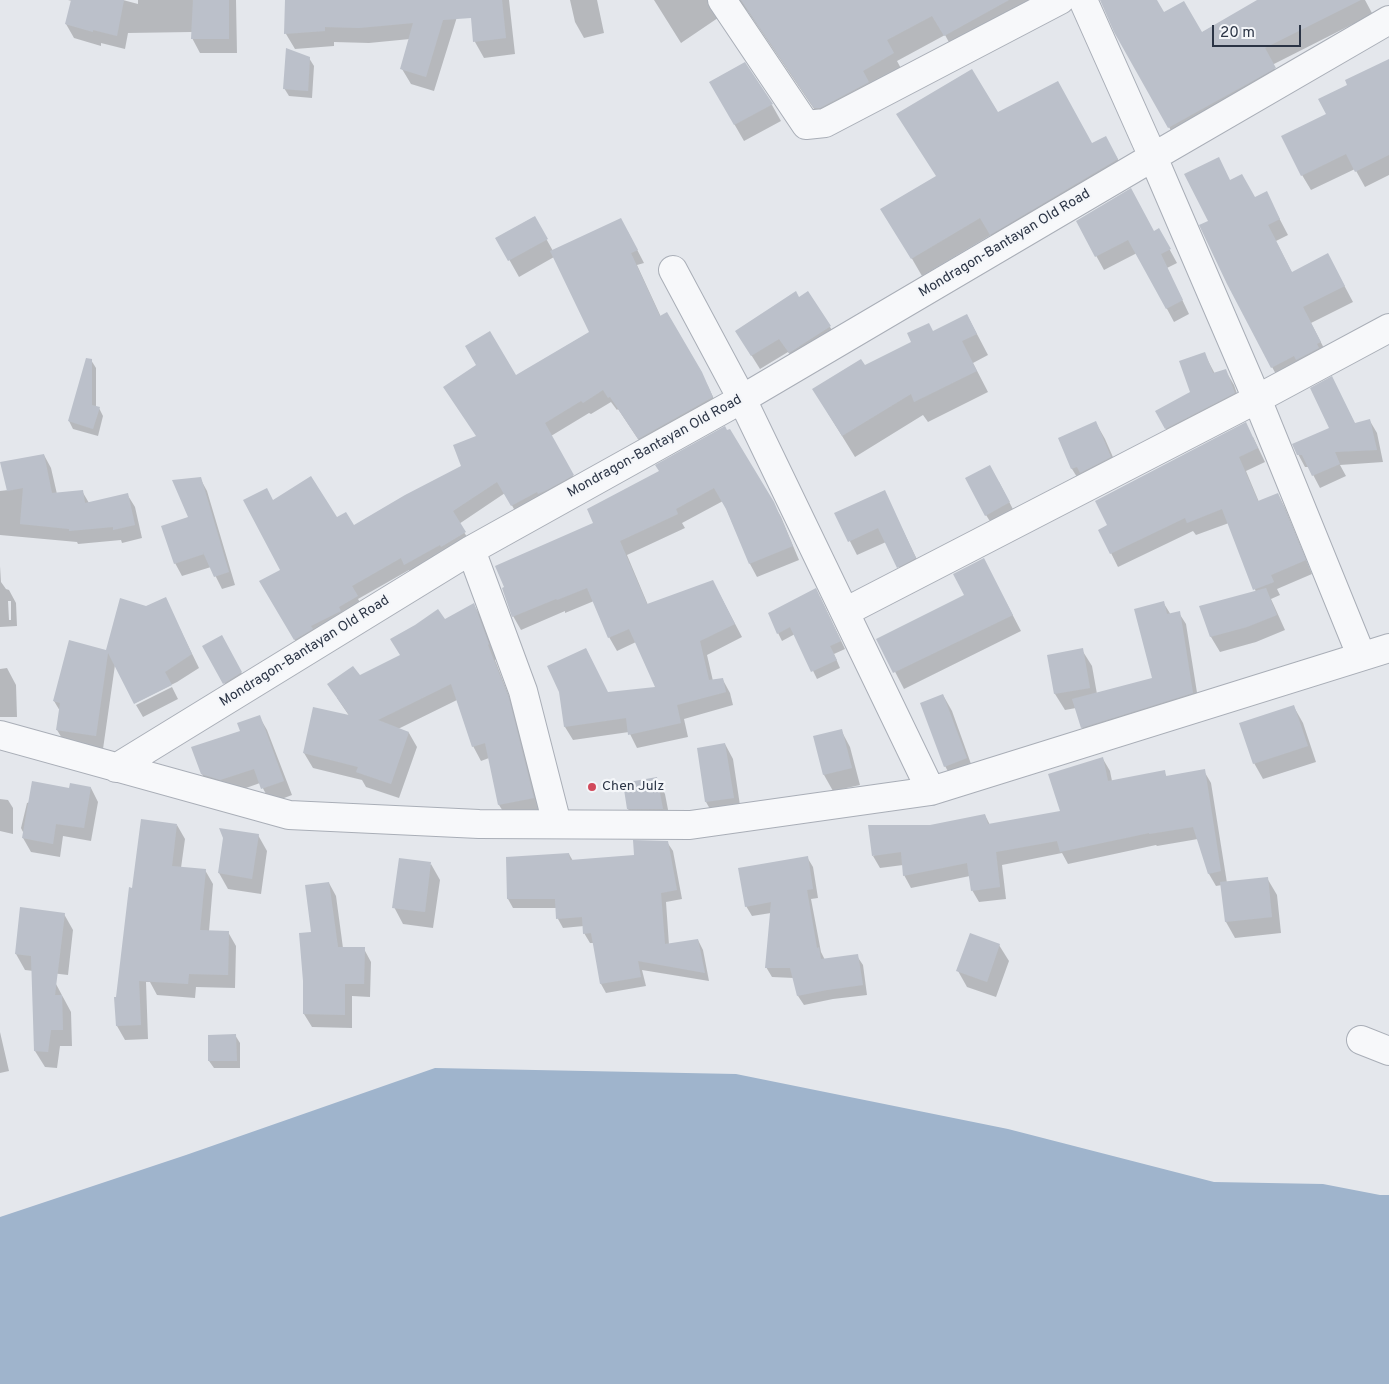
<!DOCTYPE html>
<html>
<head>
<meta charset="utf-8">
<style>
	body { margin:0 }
	#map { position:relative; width:1389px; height:1384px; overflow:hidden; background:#e4e7ec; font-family:Overpass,sans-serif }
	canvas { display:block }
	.scale { position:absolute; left:1212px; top:25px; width:89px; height:22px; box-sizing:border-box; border:2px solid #2b3445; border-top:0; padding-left:6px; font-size:15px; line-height:18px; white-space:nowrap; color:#2b3445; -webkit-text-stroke:4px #f4f6f9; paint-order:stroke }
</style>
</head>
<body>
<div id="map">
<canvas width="1389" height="1384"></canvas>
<div class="scale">20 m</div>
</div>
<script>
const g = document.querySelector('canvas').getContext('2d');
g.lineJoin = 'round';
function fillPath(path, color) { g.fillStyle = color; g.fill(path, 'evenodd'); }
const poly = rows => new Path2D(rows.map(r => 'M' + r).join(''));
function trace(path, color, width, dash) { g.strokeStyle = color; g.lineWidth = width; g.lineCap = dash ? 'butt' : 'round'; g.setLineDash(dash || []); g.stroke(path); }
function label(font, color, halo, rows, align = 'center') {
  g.font = font + ' Overpass,sans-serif'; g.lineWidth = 4.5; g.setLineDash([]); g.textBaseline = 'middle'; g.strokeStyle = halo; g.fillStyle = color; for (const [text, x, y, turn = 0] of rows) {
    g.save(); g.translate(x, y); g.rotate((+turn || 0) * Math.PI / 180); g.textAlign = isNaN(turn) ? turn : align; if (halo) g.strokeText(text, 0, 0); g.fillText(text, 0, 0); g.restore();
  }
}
const water = poly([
	[435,1068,736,1074,1008,1129,1214,1182,1323,1184,1380,1195,1389,1195,1389,1384,0,1384,0,1217,186,1155]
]);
const shadow = poly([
	[68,0,123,0,138,4,138,0,236,0,237,53,200,53,192,38,192,32,128,33,125,49,101,43,101,46,74,38,66,24,72,1],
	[286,0,459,0,461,4,434,91,411,84,402,69,410,39,369,43,334,42,334,46,295,49,286,34],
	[470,0,509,0,515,54,484,58,475,42],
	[570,0,597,0,604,33,584,38,575,22],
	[654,0,1067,0,956,55,945,35,897,61,904,74,827,128,748,12,740,3,681,43],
	[1101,0,1156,0,1164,13,1201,33,1260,0,1365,0,1380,28,1361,38,1353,24,1272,65,1284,84,1178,143,1115,31],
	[309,58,314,66,312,98,289,96,284,88],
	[1389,60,1389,175,1365,187,1355,169,1311,190,1302,175,1328,115,1349,85],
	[710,82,772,105,781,121,744,141],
	[997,113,1092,145,1116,156,1128,178,1001,252,991,235,922,276,893,226,937,176],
	[1230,181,1255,199,1266,193,1288,235,1276,241,1292,273,1336,270,1353,302,1311,323,1329,358,1281,383,1272,367,1209,221],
	[534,217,553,251,628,232,644,263,637,265,661,317,667,314,708,386,719,410,646,451,618,409,617,410,611,402,591,414,589,413,551,436,580,488,519,518,505,493,459,524,472,545,413,577,409,570,358,599,364,609,302,652,261,581,282,571,273,502,337,518,354,527,462,466,477,437,516,376,590,332,554,257,519,277,497,238],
	[1077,221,1154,232,1159,230,1177,263,1167,268,1189,314,1174,322,1137,253,1104,270],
	[799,298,830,327,838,340,798,366,788,352,760,369,745,345],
	[967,315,988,355,973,363,988,392,928,422,923,415,855,457,826,410,933,332],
	[1204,353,1215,374,1225,370,1234,385,1242,408,1174,443,1157,412,1192,393],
	[91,360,96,368,96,407,99,408,103,416,98,436,73,429,69,421],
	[1332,378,1355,424,1370,421,1377,433,1383,462,1340,465,1346,476,1320,488,1309,467,1305,467,1298,454,1331,429],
	[1096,423,1105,439,1120,473,1082,485,1072,469,1059,439],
	[1253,437,1265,462,1246,471,1259,502,1278,494,1285,508,1312,574,1277,589,1280,595,1271,599,1285,630,1256,642,1220,652,1211,637,1201,607,1256,592,1229,523,1196,535,1193,531,1118,567,1111,553],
	[44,455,51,468,57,494,82,491,89,503,127,494,135,507,142,538,122,543,121,540,78,544,77,542,0,535,0,491,8,490],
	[660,471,773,503,781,517,799,560,757,577,750,564,723,501,682,523,685,528,627,555,648,605,720,595,742,637,707,655,713,681,723,680,730,693,733,705,684,719,688,737,637,748,629,732,573,740,565,727,586,649,608,694,657,688,636,642,617,651,609,637,594,601,565,613,565,611,521,630,513,616,503,589,595,524],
	[200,478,207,491,235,585,222,589,211,567,182,576,175,563,190,518],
	[999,482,1018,519,996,531,986,515],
	[884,491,923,572,906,581,886,542,857,555,836,514],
	[984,560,1021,631,904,689,878,639,965,596],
	[0,566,1,582,6,589,9,590,16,603,17,626,0,627],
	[8,601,11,601,11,620,9,620],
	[820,597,845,649,834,654,840,668,817,679,795,634,782,641,778,633],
	[165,598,199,668,177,682,135,703,115,665,103,749,65,743,57,730,60,711,54,701,107,652,146,607],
	[1163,602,1171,615,1179,613,1186,624,1199,705,1089,739,1082,727,1076,708,1065,710,1055,694,1048,656,1082,650,1092,666,1097,694,1153,679],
	[474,605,482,619,496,659,495,660,516,714,542,812,508,819,499,805,489,758,481,761,473,746,457,700,398,729,409,733,417,747,399,798,366,787,362,780,313,768,304,753,350,717,337,698,359,677,401,656,445,620],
	[204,646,231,653,250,689,233,699],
	[7,668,16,685,17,717,0,717,0,669],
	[172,687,178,699,143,717,136,705],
	[943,695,952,711,975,775,954,782,945,766],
	[1294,707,1303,723,1316,762,1263,779,1254,763],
	[259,716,267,730,292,795,271,803,260,783,229,794,210,789,202,774,242,731],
	[841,730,850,747,860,785,833,791,824,775,814,737],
	[725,744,733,759,741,812,714,816,706,802],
	[1103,759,1110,771,1112,781,1164,772,1167,777,1204,771,1211,783,1227,883,1267,878,1277,895,1281,933,1235,938,1226,922,1222,885,1216,886,1209,874,1198,839,1157,846,1156,845,1068,864,1062,853,1002,865,1006,899,979,902,972,890,970,876,911,888,904,875,903,865,880,868,873,856,930,826,985,815,990,825,1062,812],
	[656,778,665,794,671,825,638,825,628,809],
	[91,788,98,802,91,841,63,836,60,857,31,852,23,838,24,834,21,828,27,803,70,789],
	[0,799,8,800,13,808,13,834,0,831],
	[177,825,185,839,181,868,205,870,213,884,209,931,228,932,236,946,235,988,196,987,195,998,157,995,150,982,146,982,148,1039,125,1040,117,1026,115,998,117,998,133,889],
	[258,835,267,851,261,894,228,889,219,873,224,838],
	[667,842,673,851,682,899,666,902,669,945,698,940,703,950,709,981,642,970,646,986,606,993,601,984,594,943,590,943,584,933,584,926,563,928,558,919,557,908,513,908,508,899,569,854,573,861,636,856],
	[807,857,813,867,818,898,811,899,821,952,825,960,857,956,863,965,867,995,833,999,804,1005,798,996,794,978,772,977,766,967,771,913,752,916,746,906],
	[431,864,440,880,433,928,403,924,394,907],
	[329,883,336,896,343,948,364,949,371,962,370,997,352,996,352,1028,312,1027,304,1014,313,933],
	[64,914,73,930,68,975,25,970,16,954],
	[999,945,1009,961,996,997,967,987,958,971],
	[56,984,71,1012,72,1046,60,1046,57,1068,45,1067,35,1051],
	[0,1032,9,1071,0,1073],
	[235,1035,240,1043,240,1068,214,1068,209,1061]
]);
const building = poly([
	[71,0,124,0,117,36,93,30,93,32,65,24],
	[193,0,229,0,229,39,191,39],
	[285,0,502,0,506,38,473,42,471,18,443,20,426,77,400,69,413,23,359,28,325,27,325,31,284,34],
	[741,0,1009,0,944,36,932,16,887,40,894,53,863,71,869,82,820,108,814,108],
	[1100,0,1157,0,1164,12,1184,1,1202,32,1257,0,1361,0,1265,48,1276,68,1168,128,1114,32],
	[286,48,310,57,308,91,283,89],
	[1389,59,1389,155,1355,172,1346,154,1301,176,1281,136,1326,114,1318,99,1347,85,1345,80],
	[745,62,773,104,734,125,709,82],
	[972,69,998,112,1058,81,1092,143,1106,136,1118,159,990,235,980,218,911,259,880,209,936,176,896,114],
	[1219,157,1230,180,1242,174,1255,197,1267,191,1280,219,1268,225,1292,272,1328,253,1345,286,1303,307,1321,342,1317,344,1319,348,1296,360,1294,356,1271,368,1227,284,1199,225,1208,221,1184,174],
	[1131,188,1154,231,1159,228,1171,249,1161,254,1183,300,1166,309,1128,240,1095,257,1076,221],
	[535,216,548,239,508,261,495,238],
	[621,218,638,250,631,253,660,316,667,312,702,372,713,397,638,439,610,397,608,398,603,390,583,403,581,401,545,423,574,475,547,490,538,494,537,492,511,506,497,482,453,511,466,532,441,547,440,545,404,565,401,558,352,586,358,596,339,607,341,611,311,626,313,629,294,640,259,581,280,570,243,500,267,488,273,500,311,476,337,517,346,512,354,525,405,495,461,466,453,445,476,436,443,387,476,365,465,346,490,331,516,375,589,332,550,251],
	[796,291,799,297,808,291,831,326,789,353,779,339,751,356,735,331],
	[967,314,977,334,962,341,977,371,914,402,911,394,842,436,812,389,861,359,865,365,911,342,907,333,929,323,933,331],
	[1205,352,1213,373,1226,369,1235,393,1165,429,1155,411,1190,392,1179,361],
	[86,358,92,359,92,405,100,407,93,429,68,421],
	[1332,376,1355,423,1370,419,1377,450,1335,452,1340,464,1312,476,1302,455,1297,455,1292,444,1329,428,1310,388],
	[1096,421,1111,457,1080,473,1077,467,1071,469,1058,438],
	[1246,422,1258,448,1239,457,1258,501,1278,493,1306,560,1271,575,1274,582,1253,590,1222,509,1187,523,1185,518,1110,554,1098,530,1107,525,1095,501],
	[725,426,727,430,730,429,774,502,793,546,749,564,726,509,714,488,676,509,678,514,620,541,647,604,713,580,735,624,700,641,709,680,723,678,726,692,677,705,681,723,628,735,626,718,564,727,559,692,547,666,586,648,608,692,655,687,629,629,608,638,587,588,557,600,556,599,512,617,502,588,504,587,495,566,593,523,587,509,659,471,655,465],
	[44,454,52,493,83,490,85,503,128,493,135,525,113,530,113,527,69,531,69,529,20,524,23,488,7,491,0,462],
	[990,465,1010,502,985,516,965,478],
	[201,477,229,572,214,577,202,550,204,554,174,564,161,526,188,517,172,480],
	[885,490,916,558,897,568,878,528,848,542,834,513],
	[984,558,1013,615,893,673,876,639,964,595,953,574],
	[816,588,841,641,830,646,837,660,811,672,790,627,777,634,768,613],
	[1266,588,1277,615,1247,627,1210,637,1199,606],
	[166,597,192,654,165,672,172,685,134,704,108,653,96,736,56,730,60,703,53,701,69,640,106,650,120,598,146,606],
	[1164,601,1167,614,1180,611,1193,693,1081,728,1072,699,1152,678,1134,609],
	[474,603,489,644,488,645,509,698,534,798,498,805,485,743,472,747,451,684,378,720,409,732,391,784,356,772,358,767,303,753,313,707,349,715,327,684,353,666,360,675,400,655,390,639,415,625,438,609,445,619],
	[222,635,242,672,223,684,202,646],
	[1083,648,1090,688,1054,694,1047,655],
	[943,694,967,758,944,767,920,703],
	[1294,705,1308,746,1253,764,1239,723],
	[260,715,284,781,261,789,254,769,220,780,201,774,191,747,240,731,237,723],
	[842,729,852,768,823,775,813,736],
	[725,743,734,798,705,802,697,748],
	[1103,757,1108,781,1165,770,1166,776,1205,769,1221,871,1208,874,1193,827,1149,834,1149,833,1060,852,1057,841,996,852,1000,887,971,891,967,863,903,876,901,852,872,856,868,825,930,825,985,814,988,824,1060,811,1048,774],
	[657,777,663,809,627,809,623,783],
	[32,781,69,788,70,783,91,787,84,828,56,824,53,844,22,838],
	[141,819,177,824,172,866,206,869,200,930,229,931,228,975,189,974,188,984,139,981,141,1025,116,1026,114,997,116,997,129,887,132,888],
	[219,828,259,834,252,879,218,873,223,838],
	[633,840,668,841,677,890,661,893,665,944,698,939,705,973,638,961,641,977,600,984,591,933,583,934,582,917,556,919,555,899,507,899,506,857,569,853,570,860,634,855],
	[808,856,813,889,807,890,817,948,819,947,821,959,858,954,863,985,827,990,797,996,790,968,765,968,771,902,745,907,738,868],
	[399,858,431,862,425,912,392,908],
	[1268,877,1272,917,1225,922,1220,882],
	[329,882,338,947,365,947,364,984,345,984,345,1015,303,1014,303,981,299,933,311,932,305,885],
	[20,907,65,913,55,995,62,995,63,1030,51,1030,48,1052,34,1051,31,956,15,954],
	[970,933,1000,944,987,982,956,971],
	[236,1034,237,1061,208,1061,208,1035]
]);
const minor = poly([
	[722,0,806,125,825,123,1060,0],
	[673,270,742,399,931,791],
	[471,550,523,691,557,824],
	[845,612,1257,399,1389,328],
	[1361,655,1257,399,1153,157,1389,20],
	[0,735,289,815,479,824,690,825,931,791,1389,648],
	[116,768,471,550,742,399,1153,157,1083,0],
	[1361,1040,1389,1051]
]);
const markers = [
	[592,787,5,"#d1495b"]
];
const streetNames = [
	["Mondragon-Bantayan Old Road",1005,244,-31],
	["Mondragon-Bantayan Old Road",655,447,-29],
	["Mondragon-Bantayan Old Road",305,652,-32]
];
const poiNames = [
	["Chen Julz",602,787]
];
fillPath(water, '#9fb4cc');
fillPath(shadow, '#0003');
fillPath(building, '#bbc0ca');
trace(minor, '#a9aeb7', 30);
trace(minor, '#f7f8fa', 28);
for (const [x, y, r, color] of markers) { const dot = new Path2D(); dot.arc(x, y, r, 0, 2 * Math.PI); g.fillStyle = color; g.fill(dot); trace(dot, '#f4f6f9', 2); }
label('14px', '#2b3445', '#f4f6f9', streetNames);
label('14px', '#2b3445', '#f4f6f9', poiNames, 'left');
</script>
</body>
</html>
